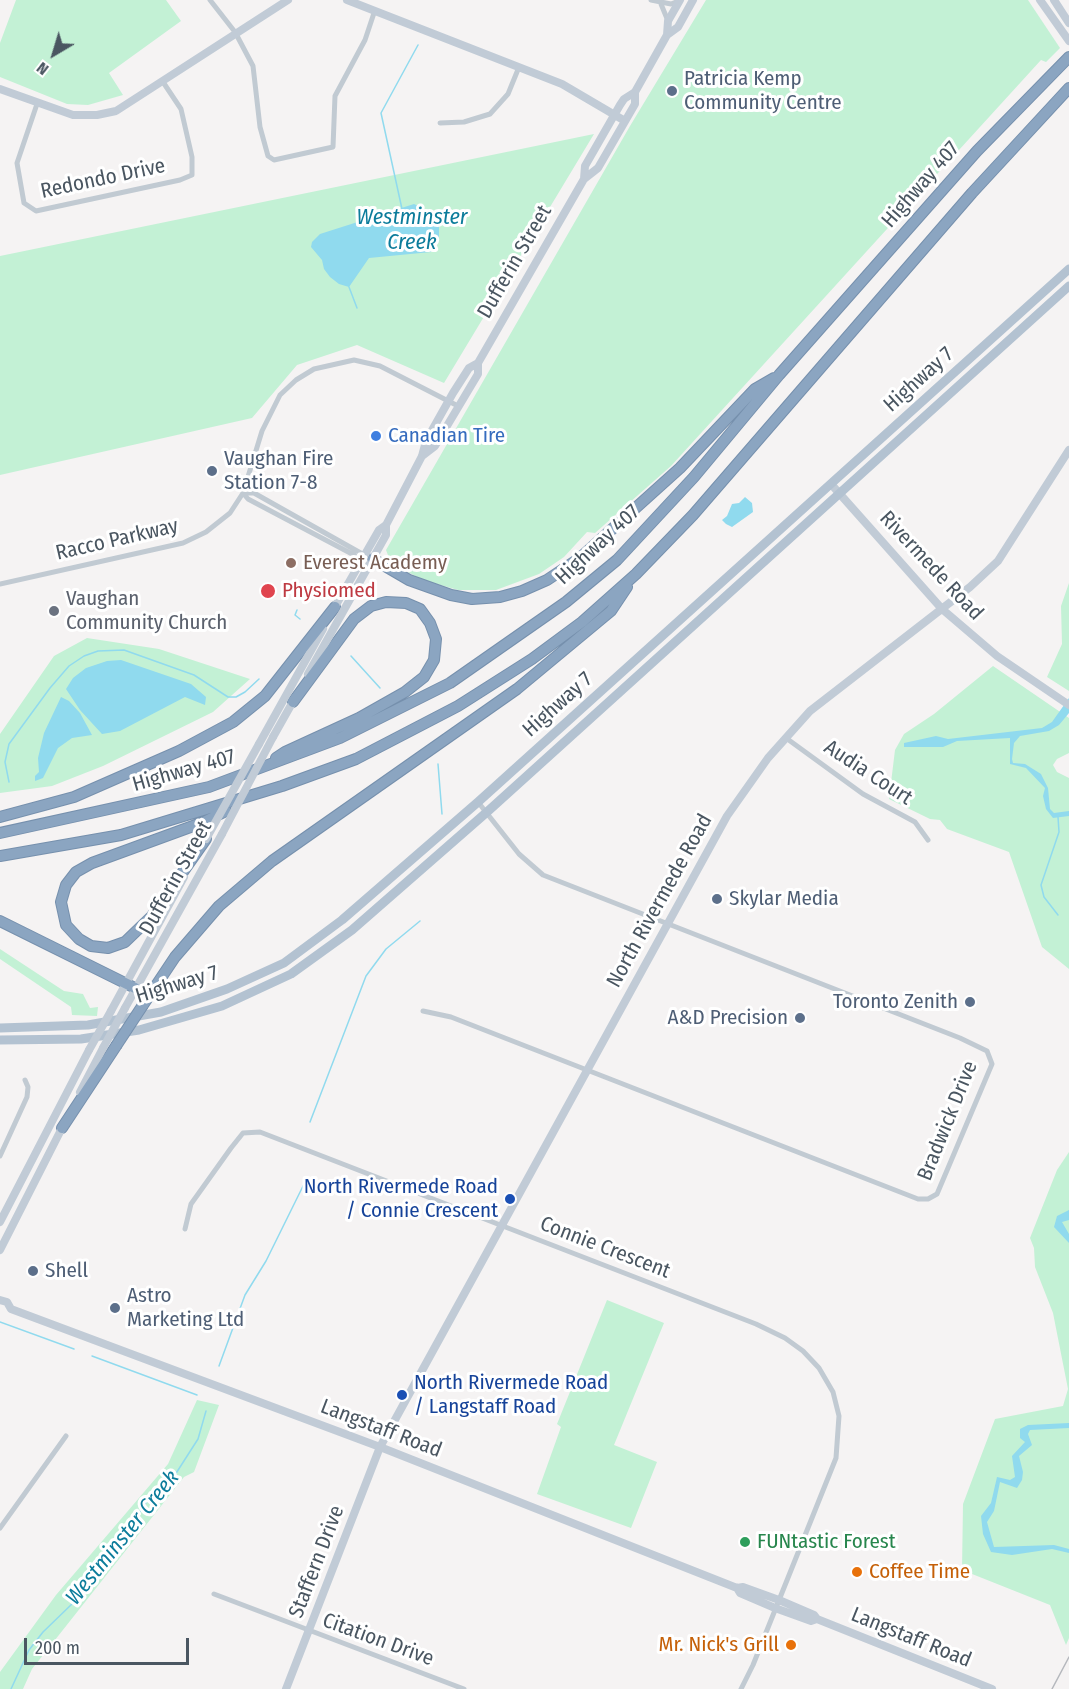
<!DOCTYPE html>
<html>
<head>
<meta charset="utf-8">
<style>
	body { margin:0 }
	#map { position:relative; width:1069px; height:1689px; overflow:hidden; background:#f5f3f3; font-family:"Fira Sans Condensed",sans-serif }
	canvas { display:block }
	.north { position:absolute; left:24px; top:24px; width:60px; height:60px; -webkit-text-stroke:4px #fff; paint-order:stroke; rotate:218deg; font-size:16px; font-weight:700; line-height:24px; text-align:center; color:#4a5661 }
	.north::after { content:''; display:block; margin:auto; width:21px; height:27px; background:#4a5661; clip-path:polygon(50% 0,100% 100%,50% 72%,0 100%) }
	.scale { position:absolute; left:24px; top:1638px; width:165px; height:27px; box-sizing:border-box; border:3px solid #4a5661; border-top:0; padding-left:8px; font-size:18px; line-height:21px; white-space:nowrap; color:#4a5661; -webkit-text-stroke:4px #fff; paint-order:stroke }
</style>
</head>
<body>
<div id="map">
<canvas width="1069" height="1689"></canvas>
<div class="north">N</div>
<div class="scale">200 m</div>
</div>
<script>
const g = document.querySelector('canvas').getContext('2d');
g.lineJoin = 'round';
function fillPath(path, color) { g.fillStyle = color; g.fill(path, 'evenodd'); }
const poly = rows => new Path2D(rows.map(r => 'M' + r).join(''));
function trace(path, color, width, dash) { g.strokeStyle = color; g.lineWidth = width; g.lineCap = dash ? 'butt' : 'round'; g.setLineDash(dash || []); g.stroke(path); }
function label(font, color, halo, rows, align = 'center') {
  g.font = font + ' "Fira Sans Condensed",sans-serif'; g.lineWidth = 6; g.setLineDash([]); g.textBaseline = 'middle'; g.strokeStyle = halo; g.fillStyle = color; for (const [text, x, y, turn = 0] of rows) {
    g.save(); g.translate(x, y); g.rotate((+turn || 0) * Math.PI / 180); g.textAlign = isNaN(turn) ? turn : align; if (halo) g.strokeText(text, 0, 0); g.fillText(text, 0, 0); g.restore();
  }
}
const green = poly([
	[16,0,166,0,181,21,109,73,123,95,88,105,67,104,0,77,0,43],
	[706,0,1028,0,1060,48,1046,62,1041,60,671,466,595,533,587,532,564,557,539,574,496,590,458,590,423,580,391,563,386,550,630,126],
	[594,134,444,383,357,345,297,365,252,418,0,475,0,256],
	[1069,583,1069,691,1047,677,1062,644,1061,606],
	[87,638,159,649,250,679,213,712,103,766,52,786,0,793,0,734,54,656],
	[993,666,1069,718,1069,753,1057,759,1053,765,1057,772,1069,778,1069,969,1042,947,1009,852,947,829,940,820,930,819,889,799,895,750,904,734,934,714],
	[0,949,64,991,83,994,90,1008,98,1007,97,1016,72,1015,71,1007,0,959],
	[1069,1152,1069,1638,1066,1645,1050,1605,962,1570,963,1504,995,1419,1063,1406,1068,1389,1053,1313,1035,1267,1034,1248,1030,1238,1057,1170],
	[607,1300,664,1323,614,1445,657,1462,631,1528,537,1494,561,1427,557,1424],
	[197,1400,219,1405,194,1472,184,1477,32,1669,23,1689,0,1689,0,1672,56,1595,168,1464]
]);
const water = poly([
	[414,204,429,211,439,225,439,241,431,252,369,258,349,287,339,284,330,277,324,269,322,260,311,247,312,242,320,234],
	[745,497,752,503,753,512,732,527,726,524,722,520,727,516,732,504,739,503],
	[121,660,191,684,206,697,205,705,185,697,120,731,102,734,80,710,66,689,73,678,86,668,107,661],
	[61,697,69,701,80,713,92,735,72,738,58,748,43,778,35,781,35,776,39,772,38,758,44,733],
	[1069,698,1069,713,1059,725,1049,731,1020,736,1014,743,1012,759,1013,763,1025,764,1041,774,1048,788,1050,809,1054,813,1069,811,1069,816,1053,818,1046,809,1043,796,1045,788,1026,768,1010,764,1010,738,957,741,943,747,904,747,904,743,936,736,948,739,1042,728,1052,722],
	[1069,1210,1069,1220,1062,1222,1069,1234,1069,1243,1054,1227,1057,1216],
	[1069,1423,1069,1428,1030,1430,1028,1434,1032,1445,1019,1456,1023,1472,1022,1480,1017,1488,1000,1482,994,1511,987,1522,994,1547,1054,1545,1069,1549,1069,1553,1052,1549,1012,1555,991,1552,983,1534,981,1516,991,1503,997,1477,1010,1480,1015,1477,1012,1456,1025,1442,1020,1438,1020,1429,1028,1425]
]);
const stream = poly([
	[402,209,381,113,418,45],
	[349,287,357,308],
	[297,610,295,615,300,619],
	[351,656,380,688],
	[438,764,442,814],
	[9,782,5,762,9,744,50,688,69,666,84,656,98,651,124,650,194,675,228,697,236,697,245,692,259,679],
	[1058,817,1059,832,1041,885,1044,897,1058,915],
	[310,1122,366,976,386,949,420,921],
	[0,1322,74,1349],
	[92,1356,197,1395],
	[219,1366,245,1295,266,1261,307,1178],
	[11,1689,29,1650,43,1632,73,1603,87,1576,124,1536,147,1501,173,1478,198,1439,206,1411]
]);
const street = poly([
	[210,0,235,32,253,66,260,127,268,156,274,160,333,147,335,96,365,40,375,10],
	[651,0,671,4,679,1],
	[661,4,668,21],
	[37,104,17,163,24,203,36,211,180,180,192,175,192,157,181,109,163,82],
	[440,123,464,122,490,114,508,94,519,67],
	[243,493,254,493,366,556],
	[243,493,248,499,354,555,361,563],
	[0,584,183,543,206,532,230,513,243,493,262,431,280,395,296,380,314,369,354,360,380,366,458,406],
	[786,738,863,794,915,822,928,840],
	[423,1011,451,1017,918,1199,928,1199,937,1194,992,1064,987,1051,960,1038,543,875,519,854,478,802],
	[0,1156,27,1097,28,1087,25,1080],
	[185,1229,191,1204,231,1148,243,1133,260,1132,756,1324,785,1338,803,1351,819,1368,833,1392,839,1416,836,1458,753,1665,741,1689],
	[0,1528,66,1436],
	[214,1594,464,1689]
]);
const secondary = poly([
	[347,0,562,84,625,121],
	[1040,0,1069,41],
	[1054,0,1069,23],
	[667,35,668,21,680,0],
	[0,89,73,115,97,115,116,111,288,0],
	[584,179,585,166,620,105,624,99,635,92,667,35,678,27,693,0],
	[422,456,435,446,478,374,478,363,584,179,598,168,635,104,635,92],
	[831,484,942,609,997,656,1069,705],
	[333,610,379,530,386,525,422,456,426,441,453,393,469,368,478,363],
	[308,674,386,535,386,525],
	[273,737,295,698],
	[259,744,323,629],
	[125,1008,222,834],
	[111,1011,184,877],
	[80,1092,103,1048],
	[0,1222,89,1050],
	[0,1250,64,1124],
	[0,1300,7,1302,11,1309,380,1447,737,1588,743,1587,779,1600,814,1615,817,1619,992,1689],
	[737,1588,740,1593,775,1608,811,1621,817,1619],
	[286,1689,380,1447,727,816,768,758,810,711,970,587,998,561,1069,450]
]);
const primary = poly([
	[0,1028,88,1025,161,1012,227,989,284,963,342,920,478,802,1069,269],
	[0,1040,81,1039,139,1030,222,1006,291,974,352,930,487,812,1069,286]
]);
const highway = poly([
	[373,559,409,580,451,595,472,599,500,597,522,591,547,580,580,558,680,468,755,389,774,378],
	[276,758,285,752,359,718,405,692,424,677,434,660,436,639,430,623,420,609,406,603,386,602,371,606,354,619,293,702],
	[0,817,74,797,179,751,233,722,265,696,335,607],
	[0,833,209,787,340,738,450,683,566,602,617,560,694,477,779,375,977,151,1069,57],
	[206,839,152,916,125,942,108,948,91,946,79,939,66,925,61,902,66,885,76,872,92,863,204,822,226,811],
	[0,856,121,835,282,786,356,759,458,706,532,659,582,622,636,574,693,515,972,193,1069,88],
	[0,921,135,988],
	[143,1005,175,957,219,906,272,861,517,689,611,611,627,587],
	[62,1128,116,1046]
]);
const rail = poly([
	[1052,1689,1069,1657]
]);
const secondaryBridge = poly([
	[222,834,273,737],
	[206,839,259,744],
	[103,1048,125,1008],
	[89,1050,111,1011]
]);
const highwayBridge = poly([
	[116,1046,143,1005]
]);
const markers = [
	[672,91,6,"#5c6f8a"],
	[376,436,6,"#3f7fe0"],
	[212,471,6,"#5c6f8a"],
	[291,563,6,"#8d6e63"],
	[268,591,8,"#e0444e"],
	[54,611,6,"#6b7280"],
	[717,899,6,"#5c6f8a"],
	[970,1002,6,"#5c6f8a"],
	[800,1018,6,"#5c6f8a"],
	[510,1199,6,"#1a4fb4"],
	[33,1271,6,"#5c6f8a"],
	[115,1308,6,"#5c6f8a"],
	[402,1395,6,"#1a4fb4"],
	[745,1542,6,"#2e9e5b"],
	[857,1572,6,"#e8710a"],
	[791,1645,6,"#e8710a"]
];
const serviceNames = [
	["Patricia Kemp",684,79],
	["Community Centre",684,103],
	["Vaughan Fire",224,459],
	["Station 7-8",224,483],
	["Skylar Media",729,899],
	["Toronto Zenith",958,1002,"right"],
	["A&D Precision",788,1018,"right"],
	["Shell",45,1271],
	["Astro",127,1296],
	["Marketing Ltd",127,1320]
];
const streetNames = [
	["Redondo Drive",103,179,-12],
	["Highway 407",921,185,-49],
	["Dufferin Street",515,262,-60],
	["Highway 7",919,380,-42],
	["Racco Parkway",117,540,-13],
	["Highway 407",598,545,-43],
	["Rivermede Road",931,566,47],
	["Highway 7",558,705,-42],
	["Highway 407",184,771,-16],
	["Audia Court",868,773,33],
	["Dufferin Street",176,878,-61],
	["North Rivermede Road",660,901,-61],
	["Highway 7",177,985,-17],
	["Bradwick Drive",948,1121,-68],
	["Connie Crescent",605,1248,21],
	["Langstaff Road",381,1429,21],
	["Staffern Drive",317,1562,-69],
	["Langstaff Road",911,1638,22],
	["Citation Drive",378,1640,20]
];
const shopNames = [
	["Canadian Tire",388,436]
];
const educationNames = [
	["Everest Academy",303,563]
];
const healthNames = [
	["Physiomed",282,591]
];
const worshipNames = [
	["Vaughan",66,599],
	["Community Church",66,623]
];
const transitNames = [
	["North Rivermede Road",498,1187],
	["/ Connie Crescent",498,1211],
	["North Rivermede Road",414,1383,"left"],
	["/ Langstaff Road",414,1407,"left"]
];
const leisureNames = [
	["FUNtastic Forest",757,1542]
];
const foodNames = [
	["Coffee Time",869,1572],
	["Mr. Nick's Grill",779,1645,"right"]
];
const waterNames = [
	["Westminster",412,218],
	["Creek",412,243],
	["Westminster Creek",123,1538,-51]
];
fillPath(green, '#c3f1d5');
fillPath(water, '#90daee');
trace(stream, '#90daee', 1.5);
trace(highway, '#7690ad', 12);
trace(street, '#c1cad2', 5);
trace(secondary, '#c1cbd6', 8);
trace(primary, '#b3c2d1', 9);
trace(highway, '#8ba5c1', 10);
trace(rail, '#b5b8bd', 1.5);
trace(highwayBridge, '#7690ad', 12, []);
trace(secondaryBridge, '#c1cbd6', 8);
trace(highwayBridge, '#8ba5c1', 10);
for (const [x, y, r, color] of markers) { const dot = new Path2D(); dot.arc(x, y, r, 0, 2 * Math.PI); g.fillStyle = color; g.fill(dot); trace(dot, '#fff', 2); }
label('21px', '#4e5e75', '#fff', serviceNames, 'left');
label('21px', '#4a5661', '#fff', streetNames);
label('21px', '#366cbe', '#fff', shopNames, 'left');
label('21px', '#785e54', '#fff', educationNames, 'left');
label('21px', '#be3a42', '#fff', healthNames, 'left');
label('21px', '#5b616d', '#fff', worshipNames, 'left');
label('21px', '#164399', '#fff', transitNames, 'right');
label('21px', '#27864d', '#fff', leisureNames, 'left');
label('21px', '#c56008', '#fff', foodNames, 'left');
label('italic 22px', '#0c7c9b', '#fff', waterNames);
</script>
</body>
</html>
